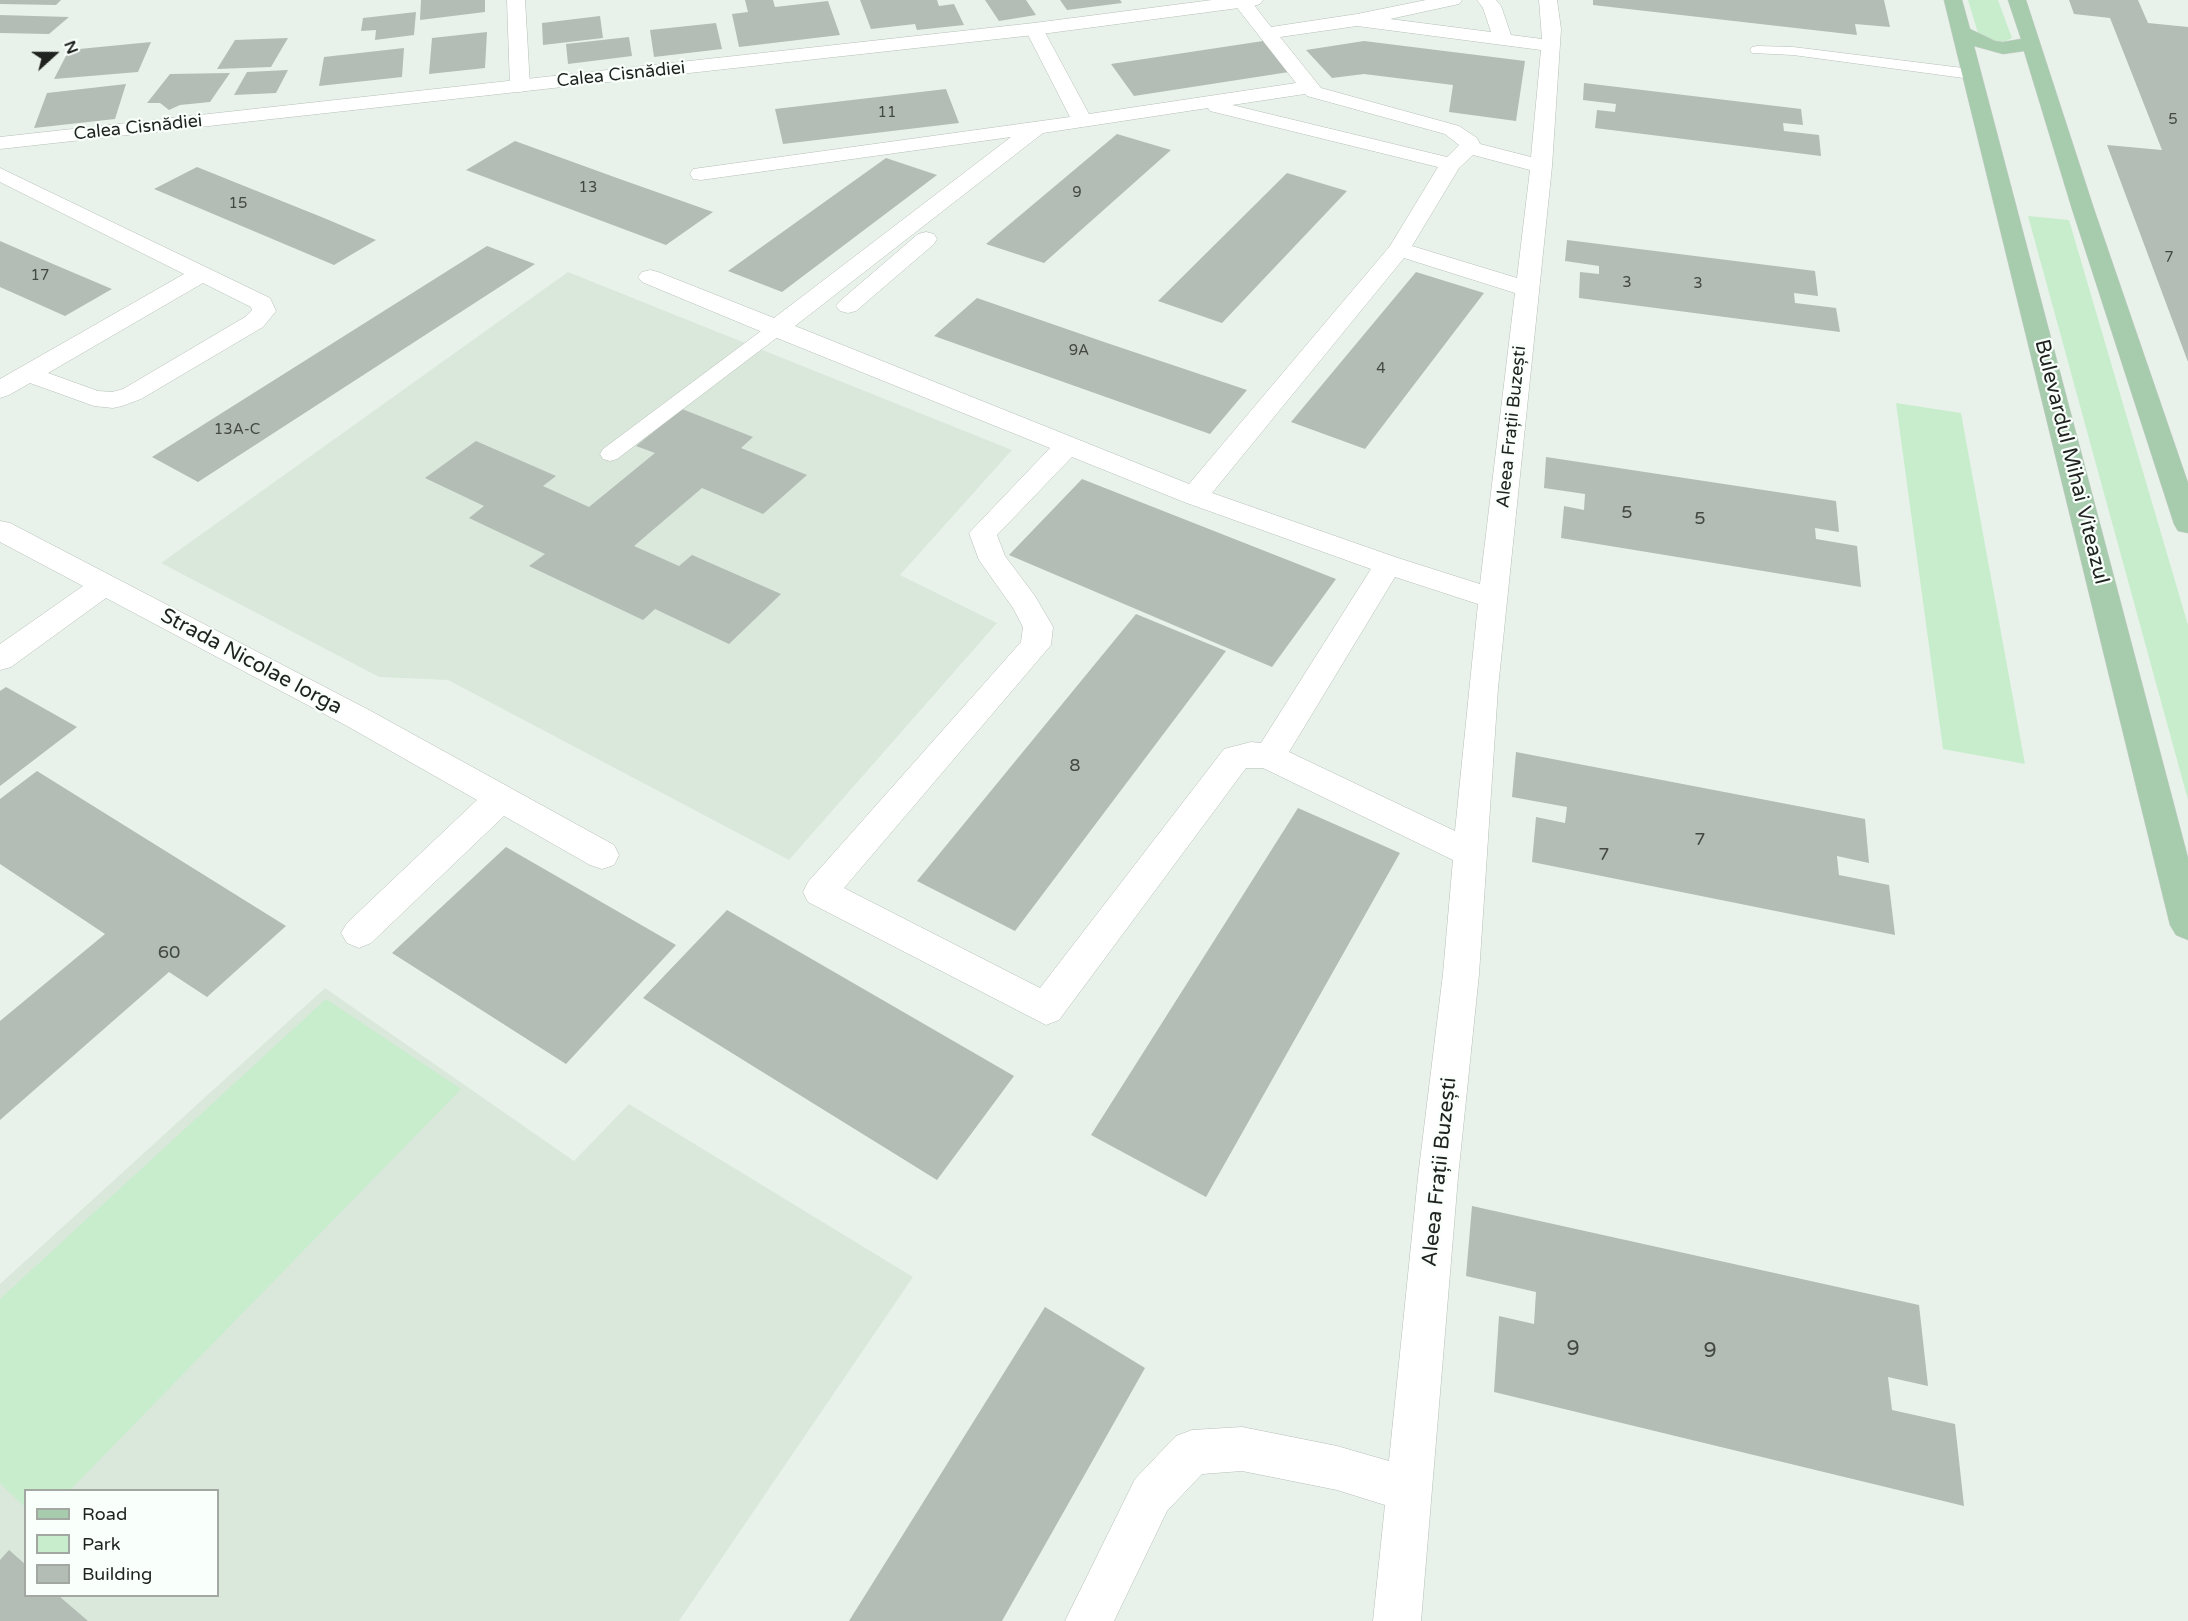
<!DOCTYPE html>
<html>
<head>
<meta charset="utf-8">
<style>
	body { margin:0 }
	#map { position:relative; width:2188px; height:1621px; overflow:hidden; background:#e9f2ea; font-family:"Varela Round",sans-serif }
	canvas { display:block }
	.legend { position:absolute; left:24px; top:1489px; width:195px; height:108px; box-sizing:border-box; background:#f9fffa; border:2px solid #a2a7a2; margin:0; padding:8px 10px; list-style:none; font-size:18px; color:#1f221f }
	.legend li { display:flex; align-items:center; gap:12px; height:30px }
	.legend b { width:30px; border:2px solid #a2a7a2 }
	.north { position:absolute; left:24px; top:24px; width:60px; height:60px; -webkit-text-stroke:4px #f9fffa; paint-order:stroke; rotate:69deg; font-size:16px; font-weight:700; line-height:24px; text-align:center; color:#1f221f }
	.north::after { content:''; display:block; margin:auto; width:21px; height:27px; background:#1f221f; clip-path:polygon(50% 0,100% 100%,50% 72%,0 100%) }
</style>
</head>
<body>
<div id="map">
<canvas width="2188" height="1621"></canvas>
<ul class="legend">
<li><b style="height:8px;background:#a6cbad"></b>Road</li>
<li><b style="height:16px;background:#c8edcd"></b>Park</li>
<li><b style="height:16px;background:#b3bcb5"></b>Building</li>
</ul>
<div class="north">N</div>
</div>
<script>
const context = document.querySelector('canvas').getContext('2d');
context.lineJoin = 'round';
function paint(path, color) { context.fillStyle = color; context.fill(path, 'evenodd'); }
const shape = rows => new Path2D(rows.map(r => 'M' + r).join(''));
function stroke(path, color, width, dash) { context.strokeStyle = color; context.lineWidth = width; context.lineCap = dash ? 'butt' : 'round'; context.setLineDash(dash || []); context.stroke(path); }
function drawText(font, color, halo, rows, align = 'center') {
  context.font = font + ' "Varela Round",sans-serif'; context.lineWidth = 4.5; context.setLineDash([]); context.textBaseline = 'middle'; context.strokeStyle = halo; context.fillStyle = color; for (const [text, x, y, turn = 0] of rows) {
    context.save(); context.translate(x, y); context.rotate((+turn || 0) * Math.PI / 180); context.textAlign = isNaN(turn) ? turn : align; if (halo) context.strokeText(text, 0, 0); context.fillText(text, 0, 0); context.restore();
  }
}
const built = shape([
	[568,272,1012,450,900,575,997,623,789,860,448,680,379,677,161,563],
	[325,988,574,1161,629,1104,913,1277,679,1621,0,1621,0,1284],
	[26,1490,218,1490,218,1596,26,1596]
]);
const green = shape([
	[1968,0,1998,0,2012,38,2006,41,1996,41,1982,36,1978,33],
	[2028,216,2069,220,2188,625,2188,800],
	[1896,403,1961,413,2025,764,1943,749],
	[326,999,461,1089,70,1490,26,1490,25,1507,0,1483,0,1299]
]);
const building = shape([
	[0,0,61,0,56,5,0,4],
	[421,0,485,0,485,12,420,20],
	[745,0,773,0,775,7,828,1,840,35,739,47,732,14,748,12],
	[860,0,937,0,939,6,954,4,964,25,917,30,915,24,871,29],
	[985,0,1026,0,1036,15,999,21],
	[1060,0,1120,0,1122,3,1067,10],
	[1593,0,1884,0,1890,27,1855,24,1857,35,1593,5],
	[2069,0,2138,0,2148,23,2188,27,2188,362,2107,145,2162,150,2110,18,2074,14],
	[416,12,414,35,375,40,376,30,361,31,363,18],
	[0,15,69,17,49,34,0,33],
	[600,16,603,38,543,45,542,23],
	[716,23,722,49,654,57,650,30],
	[487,32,485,68,429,74,432,38],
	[629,37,632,56,568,64,566,44],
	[288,38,271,67,217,69,235,40],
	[1263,41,1289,72,1134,96,1111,64],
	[1364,41,1525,61,1516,121,1449,112,1453,85,1364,74,1332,78,1306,50],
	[151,42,138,72,54,79,69,50],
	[404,48,402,77,319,86,324,57],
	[288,70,276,93,234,95,247,72],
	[230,73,210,102,180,105,169,110,160,103,147,103,170,74],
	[1584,83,1801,109,1803,125,1783,123,1784,131,1819,135,1821,156,1595,128,1597,110,1615,112,1616,104,1583,100],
	[126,84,115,119,34,128,47,93],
	[946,89,959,123,783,144,775,109],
	[1117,134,1171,150,1044,263,986,244],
	[515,141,617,178,713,212,666,245,466,170],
	[886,158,937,175,782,292,728,271],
	[197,167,324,218,376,240,334,265,154,189],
	[1287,173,1347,191,1222,323,1158,301],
	[1567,240,1815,271,1818,296,1794,293,1795,303,1836,308,1840,332,1579,298,1580,272,1599,274,1599,266,1565,261],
	[0,241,53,264,112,289,65,316,0,287],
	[487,246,535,264,198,482,152,457],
	[1416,272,1484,293,1365,449,1291,422],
	[977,298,1107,343,1247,390,1210,434,934,336],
	[682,409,753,437,741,448,807,475,763,514,702,488,634,546,679,566,692,555,781,594,729,644,655,609,643,620,529,566,545,554,469,518,484,506,425,478,476,441,556,476,543,486,589,507,655,453,636,446],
	[1546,457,1836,501,1839,532,1815,528,1816,539,1857,546,1861,587,1561,538,1564,506,1584,510,1585,494,1544,488],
	[1082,479,1336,579,1272,667,1009,555],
	[1136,614,1226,651,1015,931,917,881],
	[6,687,77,727,0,786,0,691],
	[1516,752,1865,819,1869,863,1837,856,1839,875,1889,885,1895,935,1532,862,1536,817,1565,823,1567,807,1512,797],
	[37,771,286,926,207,997,169,972,0,1120,0,1021,105,934,0,864,0,799],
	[1298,808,1400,853,1206,1197,1091,1135],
	[506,847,676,945,566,1064,392,953],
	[727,910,1014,1076,937,1180,643,998],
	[1472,1206,1919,1305,1928,1386,1888,1377,1892,1410,1955,1424,1964,1506,1494,1392,1499,1316,1534,1324,1536,1292,1466,1276],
	[1045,1307,1145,1368,1002,1621,849,1621],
	[9,1550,26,1565,26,1596,59,1596,88,1621,0,1621,0,1560]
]);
const lane = shape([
	[1757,46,1793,47,1971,69,1979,74,1971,79,1793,55,1752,53,1750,50,1752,47,1757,46],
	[776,323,783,325,785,329,783,333,617,459,610,461,603,459,600,454,603,449,769,325,776,323]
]);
const street = shape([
	[507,0,525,0,530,86,527,90,520,92,513,90,510,86,507,0],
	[1231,0,1250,0,1271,27,1357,14,1426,0,1462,0,1459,4,1390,19,1491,32,1483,8,1477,0,1496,0,1501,6,1511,35,1542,39,1539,0,1557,0,1561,29,1552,166,1498,688,1479,974,1458,1177,1421,1621,1373,1621,1385,1505,1337,1490,1242,1471,1202,1474,1167,1511,1114,1621,1065,1621,1135,1479,1176,1436,1192,1430,1242,1427,1337,1446,1389,1461,1418,1177,1443,974,1453,860,1263,768,1246,768,1059,1020,1046,1025,808,902,803,892,808,882,1021,642,1023,627,1013,608,979,560,969,533,1050,448,767,334,642,282,638,277,642,272,650,270,658,272,774,318,1011,137,701,180,693,179,690,174,693,169,1070,117,1025,29,1027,25,1041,25,1089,114,1296,83,1231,0],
	[1357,26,1541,50,1531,157,1480,144,1477,138,1459,126,1321,88,1280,37,1357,26],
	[1305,94,1307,96,1445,134,1459,145,1447,157,1232,105,1305,94],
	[1208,108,1210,111,1438,167,1390,246,1189,484,795,326,1043,133,1208,108],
	[1473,155,1530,170,1517,278,1412,246,1459,168,1473,155],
	[1404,258,1515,293,1480,584,1398,558,1212,493,1404,258],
	[1072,457,1184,502,1371,569,1261,743,1251,742,1224,749,1040,988,844,888,1051,645,1053,627,1035,596,1005,556,997,535,1072,457],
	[1395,577,1478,604,1455,831,1289,752,1395,577],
	[0,168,270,298,276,311,263,327,141,399,122,406,113,408,94,406,30,383,9,395,0,398,0,379,184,274,0,182,0,168],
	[203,283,251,307,252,310,245,317,123,389,112,392,98,391,48,373,203,283],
	[926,232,934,234,937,239,934,244,856,311,848,313,840,311,836,306,840,301,918,234,926,232],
	[0,521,10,523,369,710,614,845,619,855,614,865,602,869,590,865,504,816,371,943,359,948,347,943,341,933,347,923,477,800,347,726,106,598,11,667,0,670,0,644,83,586,0,542,0,521]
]);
const secondary = shape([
	[1212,0,1263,0,1260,4,1254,6,1034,35,0,149,0,137,1034,23,1212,0]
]);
const primary = shape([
	[1944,0,1962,0,1970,29,1995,41,2003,42,2021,39,2008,0,2026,0,2094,209,2188,483,2188,533,2178,531,2174,524,2072,209,2024,51,2003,54,1974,46,2188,858,2188,940,2176,935,2170,925,1944,0]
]);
const farNumbernames = [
	["11",887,113],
	["5",2173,120],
	["13",588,188],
	["9",1077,193],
	["15",238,204],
	["7",2169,258],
	["17",40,276],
	["3",1627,283],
	["3",1698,284],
	["9A",1079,351],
	["4",1381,369],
	["13A-C",237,430]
];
const farStreetnames = [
	["Calea Cisnădiei",621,75,-6],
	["Calea Cisnădiei",138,128,-6],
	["Aleea Frații Buzești",1512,427,-84]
];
const numberNames = [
	["5",1627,513],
	["5",1700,519],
	["8",1075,766],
	["7",1700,840],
	["7",1604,855],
	["60",169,953]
];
const streetNames = [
	["Bulevardul Mihai Viteazul",2071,462,76],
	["Strada Nicolae Iorga",251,662,28],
	["Aleea Frații Buzești",1440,1172,-84]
];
const nearNumbernames = [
	["9",1573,1349],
	["9",1710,1351]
];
paint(built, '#d9e8db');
paint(green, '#c8edcd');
paint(building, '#b3bcb5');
stroke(lane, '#b6bfb7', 1);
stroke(street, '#b6bfb7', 1);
stroke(secondary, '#b6bfb7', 1);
stroke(primary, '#cecece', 1);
paint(lane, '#fff');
paint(street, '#fff');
paint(secondary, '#fff');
paint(primary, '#a6cbad');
drawText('15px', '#444844', null, farNumbernames);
drawText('18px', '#1f221f', '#f9fffa', farStreetnames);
drawText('18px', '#444844', null, numberNames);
drawText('21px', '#1f221f', '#f9fffa', streetNames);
drawText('21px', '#444844', null, nearNumbernames);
</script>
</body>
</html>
